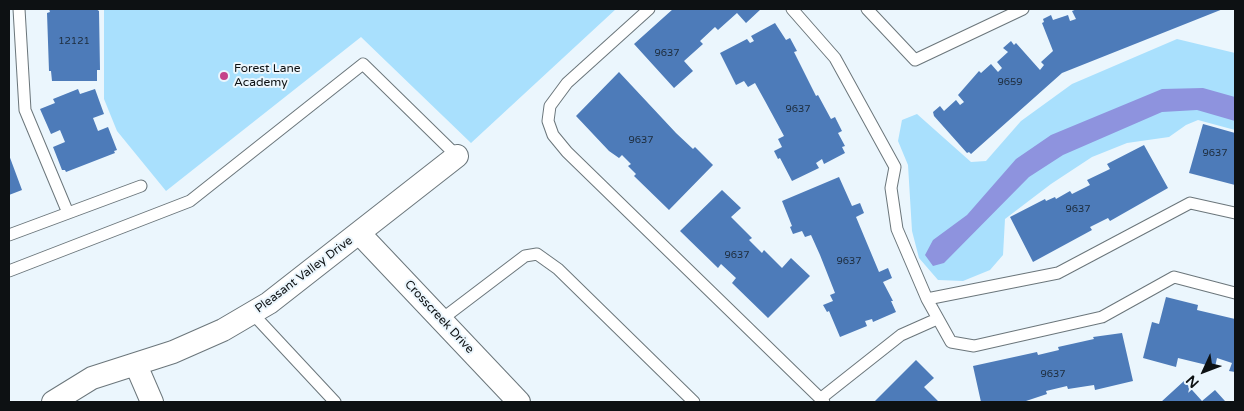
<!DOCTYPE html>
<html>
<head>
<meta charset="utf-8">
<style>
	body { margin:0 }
	#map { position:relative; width:1244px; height:411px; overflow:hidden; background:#ebf6fd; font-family:"Varela Round",sans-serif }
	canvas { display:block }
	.frame { position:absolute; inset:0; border:10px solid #0d1113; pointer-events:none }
	.north { position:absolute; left:1179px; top:346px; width:50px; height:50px; -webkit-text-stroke:4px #ebf6fd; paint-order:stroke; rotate:227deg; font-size:14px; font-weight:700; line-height:20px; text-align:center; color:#0d1113 }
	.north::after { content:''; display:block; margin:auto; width:18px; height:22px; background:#0d1113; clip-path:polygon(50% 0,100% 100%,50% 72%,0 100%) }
</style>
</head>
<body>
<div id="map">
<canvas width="1244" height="411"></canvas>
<div class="frame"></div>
<div class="north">N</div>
</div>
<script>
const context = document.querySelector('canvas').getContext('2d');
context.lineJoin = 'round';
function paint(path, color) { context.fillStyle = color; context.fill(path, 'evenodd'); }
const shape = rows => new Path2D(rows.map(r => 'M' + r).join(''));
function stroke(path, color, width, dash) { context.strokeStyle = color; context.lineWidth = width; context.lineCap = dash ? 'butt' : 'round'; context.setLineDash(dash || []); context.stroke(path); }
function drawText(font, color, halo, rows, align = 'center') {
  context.font = font + ' "Varela Round",sans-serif'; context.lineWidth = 4; context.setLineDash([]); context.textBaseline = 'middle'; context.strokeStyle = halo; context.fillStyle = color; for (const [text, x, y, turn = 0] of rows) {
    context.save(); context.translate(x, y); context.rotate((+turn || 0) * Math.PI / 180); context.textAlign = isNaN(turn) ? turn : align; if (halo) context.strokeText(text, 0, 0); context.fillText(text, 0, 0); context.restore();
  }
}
const green = shape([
	[104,9,616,9,471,143,361,37,166,191,117,131,104,99],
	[1177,39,1235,53,1235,130,1198,120,1186,125,1169,137,1127,143,1092,157,1051,184,1005,219,1003,255,990,270,963,281,938,280,919,258,912,231,908,165,898,141,902,120,917,114,971,162,986,161,1021,121,1072,84]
]);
const water = shape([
	[1203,88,1235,97,1235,121,1197,110,1162,112,1063,155,1029,177,944,263,933,266,925,255,933,240,967,215,1016,159,1051,135,1162,89]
]);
const building = shape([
	[49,9,96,9,99,11,100,70,97,70,97,81,52,81,51,71,49,71,47,13,50,12],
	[673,9,761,9,746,23,737,13,718,30,715,27,700,41,703,44,684,61,693,71,674,88,634,44],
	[1077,9,1223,9,1062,73,971,154,969,152,967,153,934,116,933,112,940,106,944,111,956,100,960,105,964,102,958,95,979,71,981,73,991,64,998,72,1002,68,997,62,1008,52,1003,48,1011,41,1014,45,1016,43,1040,70,1044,65,1041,62,1053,51,1042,23,1044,22,1043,19,1051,15,1053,20,1068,15,1070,21,1076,19,1072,11],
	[775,23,786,40,790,38,797,51,794,52,816,96,818,95,831,119,835,117,842,131,838,133,845,146,842,147,845,153,824,164,822,159,816,163,819,168,792,181,780,158,778,159,774,151,782,147,778,139,784,136,765,101,755,83,748,87,744,81,736,85,720,53,747,39,750,43,754,41,751,36],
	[619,72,676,133,693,149,695,147,713,165,669,210,634,176,636,174,628,166,631,164,622,155,619,158,609,151,576,116],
	[78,89,80,94,95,89,104,114,93,118,98,131,108,127,117,150,114,151,115,153,66,172,65,170,62,170,53,147,65,142,60,130,51,134,40,109,55,103,53,99],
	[1203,124,1235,133,1235,185,1189,173],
	[1144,145,1168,188,1110,221,1108,218,1090,227,1092,230,1033,262,1010,217,1045,199,1046,201,1055,197,1056,199,1070,191,1072,194,1090,185,1087,180,1110,169,1107,164],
	[9,155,22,190,9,195],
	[839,177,852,206,860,203,864,213,856,217,879,272,888,268,892,278,883,282,893,301,891,301,896,312,873,322,872,319,865,321,867,326,840,337,829,311,827,312,823,305,833,301,830,295,835,293,820,255,811,235,805,237,802,231,793,234,790,227,792,226,782,201],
	[722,190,741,208,731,217,752,238,749,240,762,253,764,250,782,268,791,258,810,276,768,318,732,283,736,278,721,264,718,268,680,231],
	[1166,297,1198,305,1197,310,1235,319,1235,372,1229,371,1232,363,1217,358,1215,367,1178,358,1176,367,1143,358,1152,322,1159,324],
	[1122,333,1133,381,1095,390,1094,385,1068,389,1067,386,1046,391,1047,394,1023,402,981,402,973,366,1037,352,1038,355,1059,350,1058,347,1094,339,1093,337],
	[916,360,934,378,924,387,939,402,874,402],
	[1184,381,1202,401,1215,390,1225,401,1161,402]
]);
const lane = shape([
	[19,9,25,110,68,213],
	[649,9,567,83,550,106,548,121,553,135,567,152,824,402],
	[792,9,835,58,895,167,891,188,897,229,927,299,951,342,974,346,1102,317,1174,277,1235,293],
	[867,9,915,60,1023,9],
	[9,235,141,186],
	[9,271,190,201,363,64,457,156],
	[927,299,1058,273,1190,203,1235,213],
	[252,313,335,402],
	[442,319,525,256,537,254,558,269,694,402],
	[820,399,901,335,937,319]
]);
const street = shape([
	[359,233,519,402],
	[136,365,152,402],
	[53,402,92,378,173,352,223,330,269,303,457,156]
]);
const markers = [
	[224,76,5,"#c54288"]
];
const numberNames = [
	["12121",74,41],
	["9637",667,53],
	["9659",1010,82],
	["9637",798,109],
	["9637",641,140],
	["9637",1215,153],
	["9637",1078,209],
	["9637",737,255],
	["9637",849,261],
	["9637",1053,374]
];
const poiNames = [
	["Forest Lane",234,69],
	["Academy",234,83]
];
const streetNames = [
	["Pleasant Valley Drive",304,275,-37],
	["Crosscreek Drive",439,317,47]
];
paint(green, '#a9e0fd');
paint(water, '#8e93de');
paint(building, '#4d7bb9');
stroke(lane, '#6b767b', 13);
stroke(street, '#6b767b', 24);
stroke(lane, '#fff', 11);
stroke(street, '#fff', 22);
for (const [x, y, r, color] of markers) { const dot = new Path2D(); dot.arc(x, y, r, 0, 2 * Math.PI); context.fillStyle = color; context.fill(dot); stroke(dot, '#ebf6fd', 2); }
drawText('10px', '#1d2c3c', null, numberNames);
drawText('12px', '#0d1113', '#ebf6fd', poiNames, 'left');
drawText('12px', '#0d1113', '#ebf6fd', streetNames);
</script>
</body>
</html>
